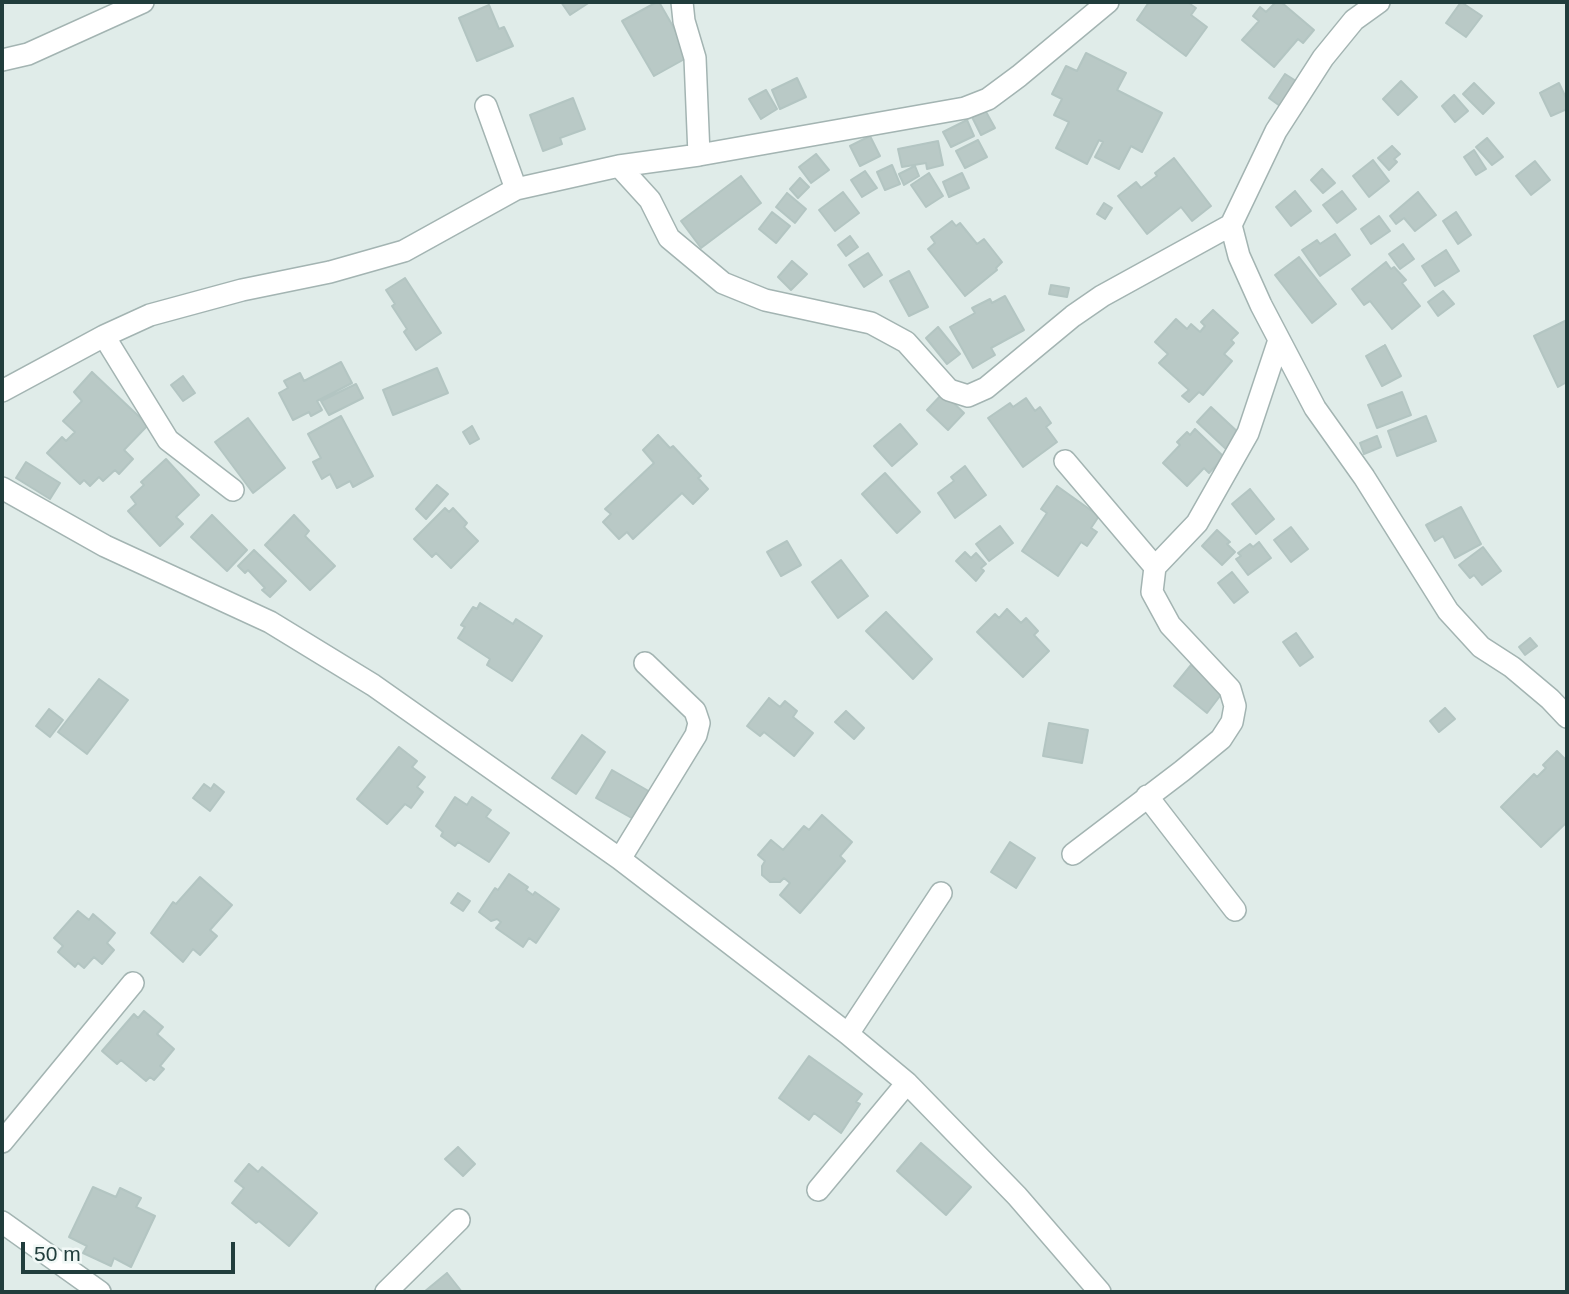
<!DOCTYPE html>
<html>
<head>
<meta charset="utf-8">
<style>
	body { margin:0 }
	#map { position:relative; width:1569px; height:1294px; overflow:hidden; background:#e0ece9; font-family:Arial,sans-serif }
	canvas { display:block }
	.frame { position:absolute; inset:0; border:4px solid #213d3c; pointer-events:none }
	.scale { position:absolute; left:21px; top:1242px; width:214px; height:32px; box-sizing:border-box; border:4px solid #213d3c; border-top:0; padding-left:9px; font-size:21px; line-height:24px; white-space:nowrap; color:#213d3c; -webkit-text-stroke:5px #f1f8f6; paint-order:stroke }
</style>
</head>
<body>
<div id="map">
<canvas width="1569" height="1294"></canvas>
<div class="frame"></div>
<div class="scale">50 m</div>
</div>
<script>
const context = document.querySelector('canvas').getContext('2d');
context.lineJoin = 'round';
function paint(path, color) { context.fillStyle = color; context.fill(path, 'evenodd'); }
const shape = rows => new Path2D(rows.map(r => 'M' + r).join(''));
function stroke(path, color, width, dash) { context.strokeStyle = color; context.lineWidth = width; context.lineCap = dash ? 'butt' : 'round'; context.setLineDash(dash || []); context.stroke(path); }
const building = shape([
	[561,2,590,2,570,15,561,2],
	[657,2,659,2,690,56,654,76,622,21,657,2],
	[1149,2,1187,2,1196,8,1191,15,1207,27,1186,56,1137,20,1149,2],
	[1276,2,1281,2,1314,30,1303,43,1298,39,1274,67,1242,40,1259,21,1253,16,1260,7,1266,12,1276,2],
	[1461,2,1482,16,1466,37,1446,23,1461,2],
	[489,5,499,29,504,27,513,46,477,61,459,18,489,5],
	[1086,53,1126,73,1117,90,1162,113,1142,152,1131,146,1119,169,1095,157,1103,142,1099,140,1087,164,1056,148,1069,122,1054,115,1062,99,1052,94,1066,66,1077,71,1086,53],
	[1285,74,1296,81,1280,106,1269,98,1285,74],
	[797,78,806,97,780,109,772,90,797,78],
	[1401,81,1417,97,1398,115,1383,99,1401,81],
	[1474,83,1494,103,1483,114,1463,94,1474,83],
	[1559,83,1567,100,1567,109,1551,116,1540,93,1559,83],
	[766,90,777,109,761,119,749,99,766,90],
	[1454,95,1468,111,1455,122,1442,106,1454,95],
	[573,98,585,129,560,138,562,144,543,151,530,115,573,98],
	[985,110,995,128,981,135,972,117,985,110],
	[967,120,974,136,951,147,943,132,967,120],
	[870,136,880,156,860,166,850,146,870,136],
	[1487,138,1503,157,1492,165,1476,147,1487,138],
	[978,140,987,157,965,168,956,151,978,140],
	[938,141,943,165,927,169,926,163,902,167,898,149,938,141],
	[1392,146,1400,154,1394,159,1397,162,1389,170,1378,158,1392,146],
	[1474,150,1486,169,1476,175,1464,157,1474,150],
	[816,154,829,170,811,183,799,167,816,154],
	[1174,158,1211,206,1192,221,1181,207,1147,234,1118,196,1136,182,1141,188,1157,176,1155,173,1174,158],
	[1373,160,1389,181,1369,197,1353,176,1373,160],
	[1535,161,1550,180,1531,195,1516,176,1535,161],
	[892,165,900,184,885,190,877,172,892,165],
	[915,166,919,176,904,185,899,174,915,166],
	[1322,169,1335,183,1323,193,1311,180,1322,169],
	[865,171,877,188,862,197,851,180,865,171],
	[929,173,943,196,926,207,911,185,929,173],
	[962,173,969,188,949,197,943,182,962,173],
	[741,176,761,203,701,248,681,221,741,176],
	[800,178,809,187,798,198,790,189,800,178],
	[1295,191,1311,211,1291,226,1276,207,1295,191],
	[1342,191,1356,209,1337,223,1323,205,1342,191],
	[843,192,859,213,835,231,819,210,843,192],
	[1418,192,1436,215,1415,231,1404,218,1396,224,1390,216,1418,192],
	[787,193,806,209,795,223,776,207,787,193],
	[1104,203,1112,208,1105,219,1097,214,1104,203],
	[772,212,790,226,776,243,759,229,772,212],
	[1456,212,1471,235,1458,244,1443,221,1456,212],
	[1379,216,1390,231,1371,244,1361,229,1379,216],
	[952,221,956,226,960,223,977,244,984,239,1002,262,996,268,997,270,965,296,928,249,935,243,931,237,952,221],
	[1335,234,1350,255,1320,276,1302,250,1317,240,1320,244,1335,234],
	[850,236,858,247,846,256,838,245,850,236],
	[1403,244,1414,259,1400,269,1389,254,1403,244],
	[1446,250,1459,271,1435,286,1422,266,1446,250],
	[868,253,882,275,864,287,849,265,868,253],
	[1299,257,1336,304,1312,323,1275,275,1299,257],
	[792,261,807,274,791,290,778,277,792,261],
	[1386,262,1391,269,1394,267,1406,280,1402,283,1420,306,1392,329,1370,301,1364,305,1352,289,1386,262],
	[909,271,928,307,909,316,890,281,909,271],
	[405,278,441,333,416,350,404,332,407,329,392,306,395,304,386,290,405,278],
	[1051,285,1069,288,1067,297,1049,294,1051,285],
	[1443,291,1454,304,1438,316,1428,302,1443,291],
	[1005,296,1024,330,991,348,995,355,973,368,950,327,975,313,972,308,990,299,992,303,1005,296],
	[1213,310,1238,333,1231,340,1234,343,1224,354,1232,361,1203,395,1199,392,1189,402,1182,396,1189,390,1159,363,1168,354,1155,342,1176,319,1187,329,1191,324,1200,332,1205,326,1201,322,1213,310],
	[1567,320,1567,382,1558,387,1534,336,1567,320],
	[938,327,960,354,947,364,926,338,938,327],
	[1385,345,1401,376,1382,386,1366,356,1385,345],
	[341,362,352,383,317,401,322,410,311,416,309,412,293,420,279,393,288,388,284,381,300,373,304,381,341,362],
	[437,368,448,393,393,415,383,390,437,368],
	[92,372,148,425,124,450,133,459,119,474,115,470,103,481,99,477,90,486,84,480,80,484,47,453,62,437,66,441,75,432,63,421,82,401,74,392,92,372],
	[183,376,195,393,183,401,171,385,183,376],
	[356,384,363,398,329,415,321,401,356,384],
	[1402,392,1411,415,1377,428,1368,405,1402,392],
	[943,393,964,413,948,430,927,410,943,393],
	[1026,398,1035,411,1040,407,1051,423,1046,427,1057,442,1023,467,988,418,1010,403,1013,407,1026,398],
	[1211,407,1241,435,1227,450,1197,422,1211,407],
	[341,416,373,476,353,487,350,481,337,488,330,474,322,479,313,462,321,458,308,434,341,416],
	[1426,416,1436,441,1397,456,1388,431,1426,416],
	[248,418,285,468,253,493,215,442,248,418],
	[900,424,917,444,892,466,874,446,900,424],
	[472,426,479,439,470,444,463,432,472,426],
	[1195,429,1224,457,1209,473,1204,468,1187,486,1163,463,1180,445,1177,442,1187,432,1190,435,1195,429],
	[658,435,670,448,673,446,701,476,698,478,708,489,693,504,682,493,633,539,627,532,619,539,603,522,611,514,605,509,654,463,643,450,658,435],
	[1377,436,1381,447,1364,454,1360,443,1377,436],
	[166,459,199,495,176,517,183,524,160,546,128,511,136,504,131,497,144,485,141,482,166,459],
	[26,462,60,483,50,499,16,478,26,462],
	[965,466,986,495,955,518,938,493,954,481,951,477,965,466],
	[885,473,920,512,897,533,862,494,885,473],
	[437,485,448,494,426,519,416,509,437,485],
	[1057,486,1099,516,1091,528,1097,532,1087,546,1081,542,1058,576,1022,551,1047,513,1041,509,1057,486],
	[1250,489,1274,519,1256,534,1232,504,1250,489],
	[1461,507,1481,544,1455,558,1443,536,1435,541,1426,525,1461,507],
	[445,508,449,512,453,508,467,523,464,527,478,541,451,568,436,553,432,557,414,539,445,508],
	[212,515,247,550,227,571,191,537,212,515],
	[294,515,309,531,305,536,335,566,310,590,265,545,294,515],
	[1000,526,1013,543,989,561,976,544,1000,526],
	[1291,527,1308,549,1291,562,1274,540,1291,527],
	[1217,530,1230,542,1227,544,1235,552,1222,565,1202,546,1217,530],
	[787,541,801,565,781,576,767,552,787,541],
	[1259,542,1271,558,1248,575,1236,559,1241,556,1238,553,1250,544,1253,547,1259,542],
	[1483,547,1501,571,1482,585,1474,575,1470,578,1459,565,1483,547],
	[254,550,286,581,270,597,262,590,265,588,248,570,245,573,238,566,254,550],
	[965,552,971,558,976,553,986,564,981,568,984,571,976,581,956,561,965,552],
	[841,560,868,596,838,618,812,582,841,560],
	[1232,572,1248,592,1234,603,1218,583,1232,572],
	[480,603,513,624,516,619,542,636,512,681,487,665,490,659,458,638,465,627,461,625,473,607,477,609,480,603],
	[1007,609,1021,623,1026,618,1038,631,1034,635,1049,651,1023,677,977,632,995,614,999,618,1007,609],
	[886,612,932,659,913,679,866,631,886,612],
	[1296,633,1313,657,1300,666,1283,642,1296,633],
	[1530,638,1537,646,1525,655,1519,647,1530,638],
	[1191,665,1223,692,1207,713,1174,686,1191,665],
	[99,679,128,700,87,754,58,732,99,679],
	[769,698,780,707,785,701,797,711,793,717,813,733,794,756,764,732,760,736,747,726,769,698],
	[1445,708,1455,719,1439,732,1430,721,1445,708],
	[49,709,63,720,50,737,36,726,49,709],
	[846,711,864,728,854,739,835,722,846,711],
	[1049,723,1088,730,1082,763,1043,756,1049,723],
	[582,735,605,752,576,794,552,778,582,735],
	[399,747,417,761,412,767,425,777,417,787,423,792,411,808,405,804,387,824,357,799,399,747],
	[1557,751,1565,759,1567,757,1567,822,1541,847,1501,807,1534,774,1537,777,1546,768,1543,765,1557,751],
	[612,770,652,793,637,821,596,798,612,770],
	[204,784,211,789,214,784,224,792,210,811,193,798,204,784],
	[455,797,467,805,472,797,491,810,486,817,509,833,489,862,458,842,455,846,441,836,443,832,436,826,455,797],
	[822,815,852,842,840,856,845,861,800,913,780,895,790,883,784,878,780,882,770,882,762,875,762,866,765,861,758,855,771,840,783,850,804,826,809,830,822,815],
	[1010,842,1035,858,1016,888,991,872,1010,842],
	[509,874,528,887,526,890,533,895,535,892,559,909,536,943,529,938,523,947,496,928,501,922,497,919,491,921,479,912,495,888,498,890,509,874],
	[200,877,232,905,210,930,217,936,200,955,193,949,183,962,151,933,173,902,176,904,200,877],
	[458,893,470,901,463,911,451,903,458,893],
	[78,911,89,920,93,914,115,933,107,943,114,950,102,964,94,957,84,968,78,963,75,967,58,952,63,946,54,938,78,911],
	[144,1011,163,1027,157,1034,174,1049,160,1066,164,1069,154,1080,150,1077,146,1081,121,1060,117,1064,102,1051,134,1014,138,1018,144,1011],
	[809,1056,862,1094,856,1102,860,1104,841,1133,814,1113,809,1120,779,1098,809,1056],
	[921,1143,971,1187,946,1215,897,1171,921,1143],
	[458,1147,475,1164,463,1176,445,1159,458,1147],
	[249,1164,258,1172,262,1167,317,1213,289,1246,259,1221,256,1223,232,1203,244,1188,235,1181,249,1164],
	[93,1187,116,1197,120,1188,141,1198,136,1207,155,1216,131,1267,114,1258,111,1266,83,1253,87,1246,69,1237,93,1187],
	[447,1273,462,1292,424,1292,447,1273]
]);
const minor = shape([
	[682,2,684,21,695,58,699,155],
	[1379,2,1354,20,1323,58,1276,131,1231,225,1239,256,1261,305,1315,408,1364,477,1448,611,1481,647,1512,667,1550,699,1567,717],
	[2,60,28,54,143,2],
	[486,106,516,189],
	[619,166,650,200,669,238,723,283,765,300,871,323,906,342,949,390,968,396,986,388,1073,316,1102,296,1231,225],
	[104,336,168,440,233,490],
	[2,391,104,336,150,315,242,290,330,272,404,251,516,189,619,166,699,155,965,108,988,99,1019,76,1108,2],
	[1065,461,1155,567],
	[2,488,105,546,270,622,373,685,620,859,848,1034,907,1083,1017,1196,1100,1292],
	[1147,796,1235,910],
	[1073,854,1182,771,1221,739,1232,722,1235,706,1230,689,1170,625,1152,592,1155,567,1197,523,1248,433,1279,340],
	[620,859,696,735,699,723,695,711,645,663],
	[848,1034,941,893],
	[2,1142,133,983],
	[818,1190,907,1083],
	[2,1222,100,1292],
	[386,1292,459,1220]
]);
paint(building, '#b9c9c6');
stroke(building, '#b3c5c2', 2);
stroke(minor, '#a3b4b2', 24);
stroke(minor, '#fff', 21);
</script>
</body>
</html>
